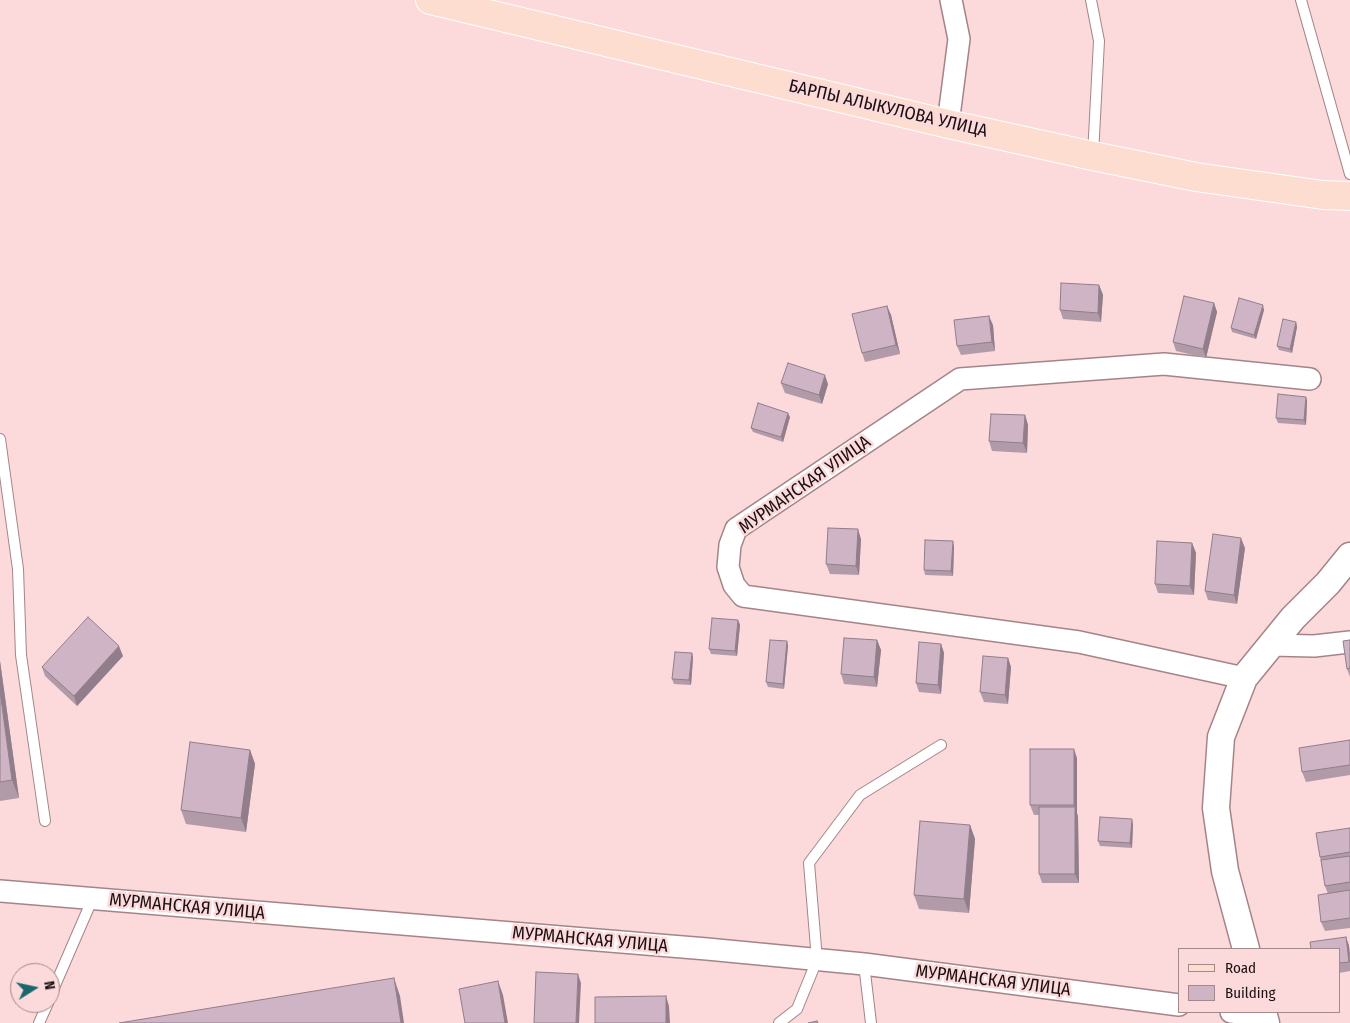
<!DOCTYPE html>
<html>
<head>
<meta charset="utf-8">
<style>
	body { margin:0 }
	#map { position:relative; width:1350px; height:1023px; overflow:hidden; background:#fcd9db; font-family:"Fira Sans Condensed",sans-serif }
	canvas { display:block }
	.legend { position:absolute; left:1178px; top:948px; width:162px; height:65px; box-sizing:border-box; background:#fcd9db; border:1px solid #a2898a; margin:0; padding:6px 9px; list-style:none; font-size:15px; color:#1b1011 }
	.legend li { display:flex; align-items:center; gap:10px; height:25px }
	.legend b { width:25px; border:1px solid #a2898a }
	.north { position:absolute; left:10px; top:963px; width:50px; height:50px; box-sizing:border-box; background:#fcd9db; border:1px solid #a2898a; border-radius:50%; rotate:80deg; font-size:14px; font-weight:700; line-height:20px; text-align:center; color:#1b1011 }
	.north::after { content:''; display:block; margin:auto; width:18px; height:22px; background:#1a676e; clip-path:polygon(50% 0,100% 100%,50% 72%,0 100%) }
</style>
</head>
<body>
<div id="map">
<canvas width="1350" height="1023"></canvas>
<ul class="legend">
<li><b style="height:6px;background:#fcddcf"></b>Road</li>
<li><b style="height:14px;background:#cfb4c5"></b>Building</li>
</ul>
<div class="north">N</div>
</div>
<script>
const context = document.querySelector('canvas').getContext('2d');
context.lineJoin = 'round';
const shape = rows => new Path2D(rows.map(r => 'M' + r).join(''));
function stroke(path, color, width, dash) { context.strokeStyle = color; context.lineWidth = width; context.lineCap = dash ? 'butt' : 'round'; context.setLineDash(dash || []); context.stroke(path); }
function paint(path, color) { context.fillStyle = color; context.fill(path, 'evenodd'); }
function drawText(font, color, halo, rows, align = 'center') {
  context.font = font + ' "Fira Sans Condensed",sans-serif'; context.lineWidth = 5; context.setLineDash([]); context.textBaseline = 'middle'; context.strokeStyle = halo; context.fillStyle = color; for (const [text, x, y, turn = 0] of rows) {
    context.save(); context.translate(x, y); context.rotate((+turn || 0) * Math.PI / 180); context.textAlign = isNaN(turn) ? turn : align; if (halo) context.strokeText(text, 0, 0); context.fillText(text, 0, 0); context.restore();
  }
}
const service = shape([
	[1091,0,1099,41,1093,155],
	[1301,0,1350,174],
	[0,439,18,569,21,655,45,821],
	[864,964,871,1023],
	[50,997,92,900],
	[39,1023,48,1003],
	[779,1023,797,1009,817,960,809,863,860,795,941,745]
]);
const minor = shape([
	[948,124,959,39,951,0],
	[1271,645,1314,646,1350,642],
	[1244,678,1079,642,743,596,734,585,728,567,730,545,736,529,960,379,1164,364,1310,379],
	[0,891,707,949,864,964,1179,1005],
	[1231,1012,1264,1016]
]);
const tertiary = shape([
	[1246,949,1225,871,1216,808,1221,737,1244,678,1293,618,1328,583,1350,556],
	[1263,1012,1266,1023]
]);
const primary = shape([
	[430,0,948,124,1093,156,1196,177,1323,195,1350,196]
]);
const wall = shape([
	[1099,285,1103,295,1101,322,1063,319,1060,310],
	[1214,303,1217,312,1206,358,1176,351,1173,342],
	[887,306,891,315,900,354,865,362,862,353],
	[1264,310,1256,339,1232,332,1231,328],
	[1296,322,1297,327,1292,353,1279,350,1277,346],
	[993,325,995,351,961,355,957,346],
	[781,383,828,384,822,404,785,393],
	[1306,397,1307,401,1306,425,1278,423,1276,418],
	[1025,415,1028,425,1027,453,992,451,989,441],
	[790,417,783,442,753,432,751,428],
	[861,539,859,575,830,574,826,564],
	[1192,543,1196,553,1194,595,1158,593,1155,584],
	[954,546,953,576,925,575,924,570],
	[1245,548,1237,604,1208,600,1205,591],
	[738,620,740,625,737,656,711,654,709,649],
	[877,640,881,650,877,687,844,684,841,674],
	[1350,640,1350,677,1347,669],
	[787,641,788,646,784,689,768,687,766,682],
	[941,644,944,653,941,694,919,692,916,683],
	[692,653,693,658,691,685,674,684,672,679],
	[123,656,77,706,45,676,42,667],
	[1008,658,1011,667,1008,704,984,702,980,692],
	[0,661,19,798,0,801],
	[1350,740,1350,775,1306,782,1302,772],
	[250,750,255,764,246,832,186,824,181,810],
	[1077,758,1077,813,1078,817,1079,883,1042,883,1039,874,1039,815,1034,815,1030,805],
	[1133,824,1132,848,1100,846,1098,841],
	[970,825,975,839,969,913,919,909,914,895],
	[1350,829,1350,928,1325,931,1321,922,1328,894,1325,886,1320,857],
	[1346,937,1349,946,1350,953,1350,971,1339,973,1339,949]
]);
const shadedWall = shape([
	[1099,285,1103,295,1101,322,1098,313],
	[1214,303,1217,312,1206,358,1203,349],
	[1263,305,1264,310,1256,339,1254,335],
	[887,306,891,315,900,354,896,345],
	[989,316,993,325,995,351,992,342],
	[1296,322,1297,327,1292,353,1290,349],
	[825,375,828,384,822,404,819,395],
	[1306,397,1307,401,1306,425,1304,420],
	[788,413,790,417,783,442,781,437],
	[1025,415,1028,425,1027,453,1023,443],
	[858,529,861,539,859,575,856,566],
	[1241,538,1245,548,1237,604,1234,595],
	[953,541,954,546,953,576,951,571],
	[1192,543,1196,553,1194,595,1190,586],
	[738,620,740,625,737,656,735,651],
	[877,640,881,650,877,687,874,677],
	[787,641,788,646,784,689,783,684],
	[941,644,944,653,941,694,938,685],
	[119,646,123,656,77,706,74,696],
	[692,653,693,658,691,685,689,680],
	[1008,658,1011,667,1008,704,1005,695],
	[0,661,19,798,12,780,0,691],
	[1074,749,1077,758,1077,813,1078,817,1079,883,1075,874,1075,809,1074,805],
	[250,750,255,764,246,832,241,818],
	[1132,819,1133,824,1132,848,1130,843],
	[970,825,975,839,969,913,964,899],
	[1346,937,1349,946,1350,963,1349,962],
	[578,974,581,983,579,1023,576,1023],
	[394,978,400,996,404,1023,401,1023],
	[498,981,503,995,508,1023,505,1023],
	[666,996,669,1006,670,1023,666,1023]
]);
const building = shape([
	[1061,283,1099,285,1098,313,1060,310,1061,283],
	[1184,296,1214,303,1203,349,1173,342,1184,296],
	[1239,298,1263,305,1254,335,1231,328,1239,298],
	[887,306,896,345,862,353,852,314,887,306],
	[989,316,992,342,957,346,954,320,989,316],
	[1283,319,1296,322,1290,349,1277,346,1283,319],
	[788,363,825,375,819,395,781,383,788,363],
	[1278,394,1306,397,1304,420,1276,418,1278,394],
	[758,403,788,413,781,437,751,428,758,403],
	[991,414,1025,415,1023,443,989,441,991,414],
	[828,528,858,529,856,566,826,564,828,528],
	[1213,534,1241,538,1234,595,1205,591,1213,534],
	[925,540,953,541,951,571,924,570,925,540],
	[1157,541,1192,543,1190,586,1155,584,1157,541],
	[88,617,119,646,74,696,42,667,88,617],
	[712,618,738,620,735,651,709,649,712,618],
	[844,638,877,640,874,677,841,674,844,638],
	[770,640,787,641,783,684,766,682,770,640],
	[1350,640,1350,668,1347,669,1343,641,1350,640],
	[919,642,941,644,938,685,916,683,919,642],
	[675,652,692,653,689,680,672,679,675,652],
	[983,656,1008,658,1005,695,980,692,983,656],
	[0,691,12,780,0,782,0,691],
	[1350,740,1350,765,1302,772,1299,748,1350,740],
	[190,742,250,750,241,818,181,810,190,742],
	[1030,749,1074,749,1074,805,1030,805,1030,749],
	[1039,807,1075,807,1075,874,1039,874,1039,807],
	[1100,817,1132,819,1130,843,1098,841,1100,817],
	[920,821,970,825,964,899,914,895,920,821],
	[1350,828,1350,852,1320,857,1316,833,1350,828],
	[1350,856,1350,882,1325,886,1321,860,1350,856],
	[1350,890,1350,918,1321,922,1318,895,1350,890],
	[1346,937,1349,962,1339,963,1339,949,1311,949,1310,942,1346,937],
	[536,972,578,974,576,1023,534,1023,536,972],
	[394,978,401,1023,119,1023,394,978],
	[498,981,505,1023,465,1023,459,989,498,981],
	[666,996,666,1023,595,1023,595,997,666,996],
	[817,1021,818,1023,808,1023,817,1021]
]);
const streetNames = [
	["БАРПЫ АЛЫКУЛОВА УЛИЦА",888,109,13],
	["МУРМАНСКАЯ УЛИЦА",805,485,-35],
	["МУРМАНСКАЯ УЛИЦА",187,907,5],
	["МУРМАНСКАЯ УЛИЦА",590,940,5],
	["МУРМАНСКАЯ УЛИЦА",993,981,7]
];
stroke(service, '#a48587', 12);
stroke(minor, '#a48587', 24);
stroke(tertiary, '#a48587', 29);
stroke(primary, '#fff', 30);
stroke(service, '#fff', 10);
stroke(minor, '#fff', 21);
stroke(tertiary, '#fff', 26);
stroke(primary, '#fcddcf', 28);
paint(wall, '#b29ba9');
paint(shadedWall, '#917e8a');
paint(building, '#cfb4c5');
stroke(building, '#917e8a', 1);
drawText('18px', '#1b1011', '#fcd9db', streetNames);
</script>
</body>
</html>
